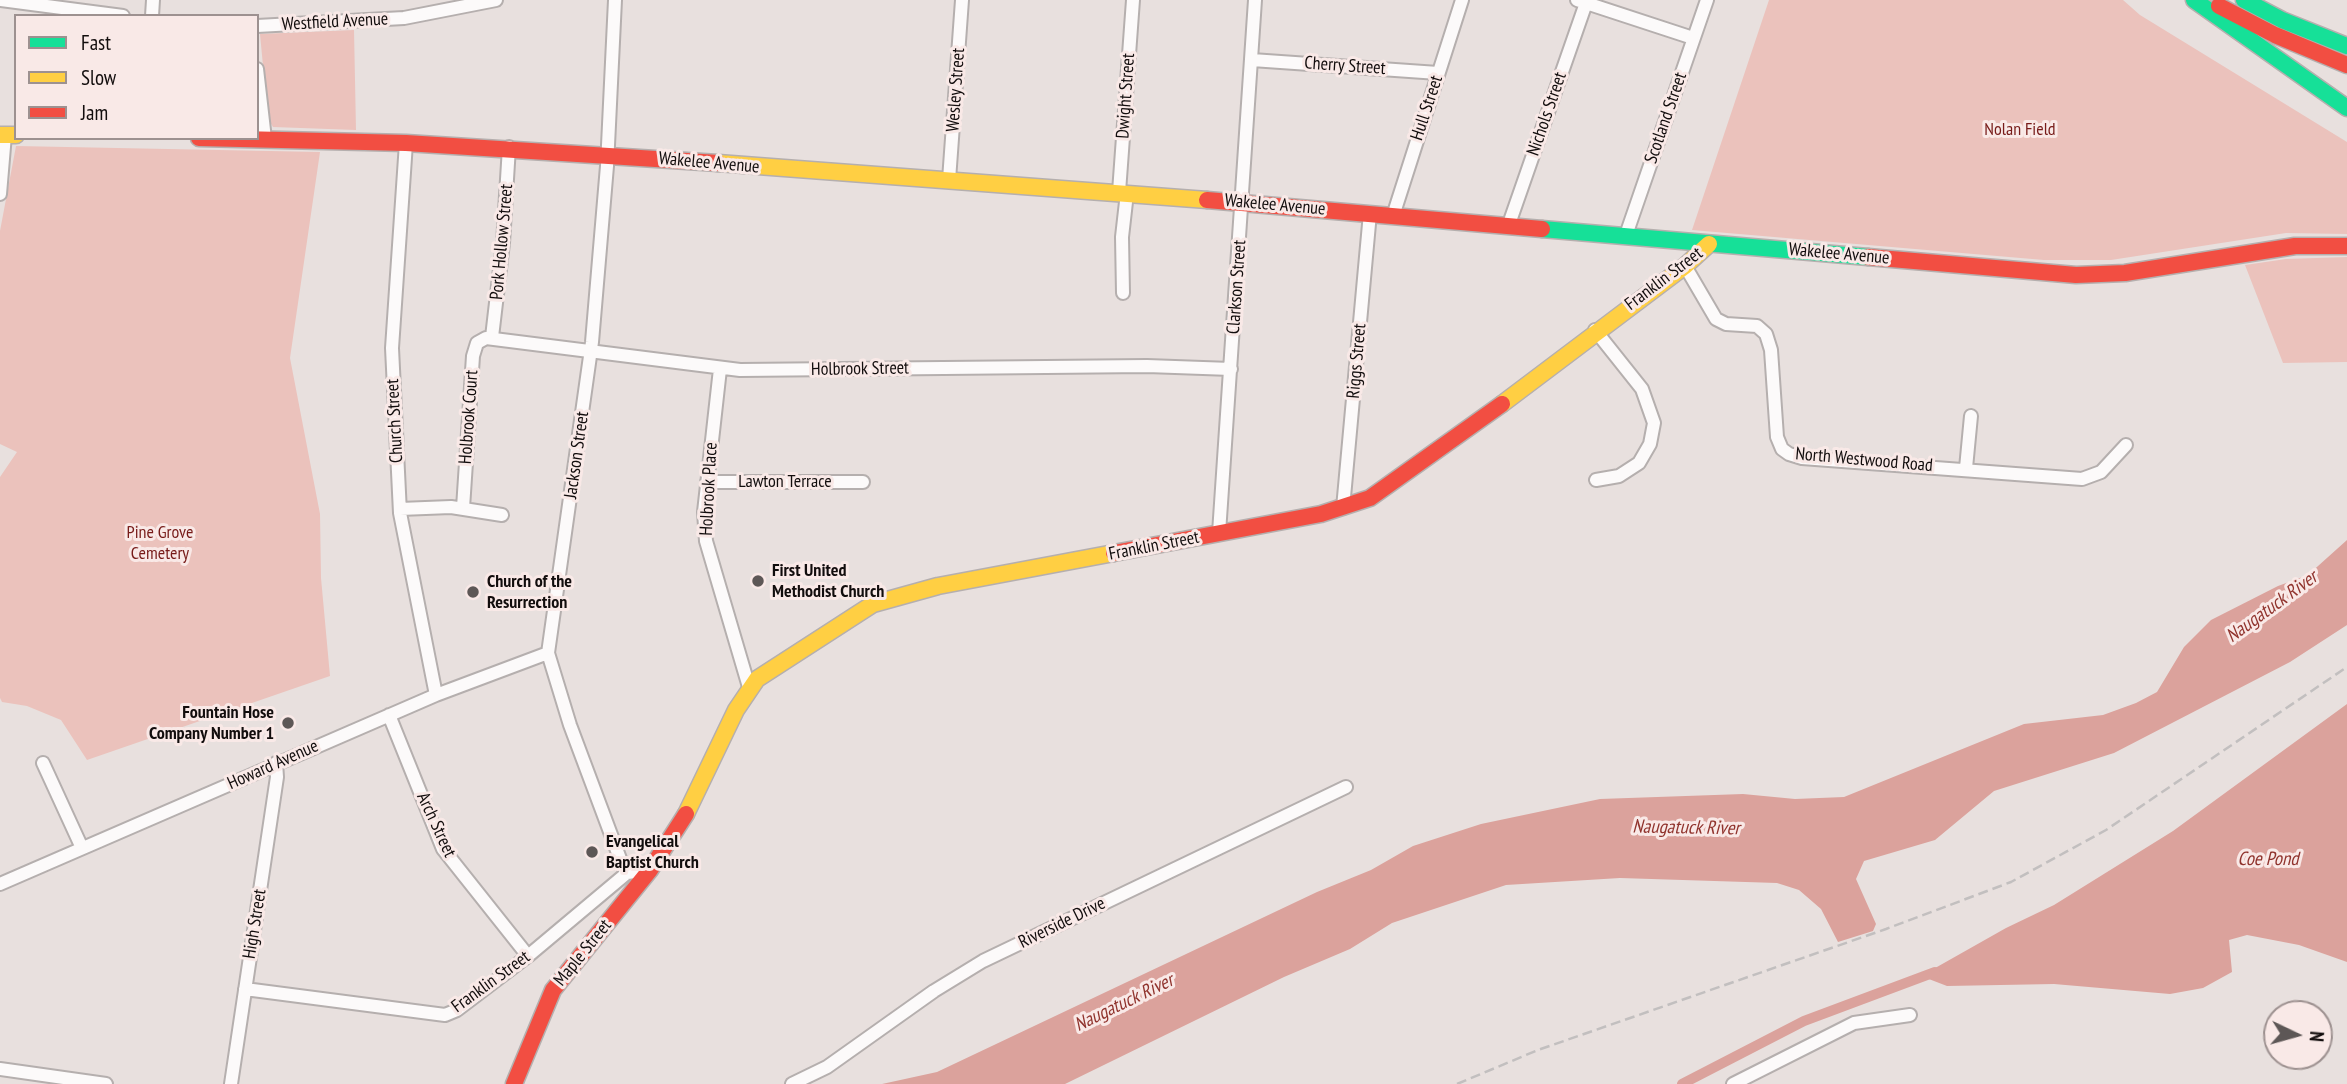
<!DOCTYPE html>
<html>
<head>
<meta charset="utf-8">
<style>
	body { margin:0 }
	#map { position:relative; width:2347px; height:1084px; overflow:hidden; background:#e8e0de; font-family:"PT Sans Narrow",sans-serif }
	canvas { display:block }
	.legend { position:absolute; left:14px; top:14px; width:245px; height:126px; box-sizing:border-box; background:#f9e9e7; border:2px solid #9d9190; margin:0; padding:9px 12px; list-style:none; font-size:21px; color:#120d0d }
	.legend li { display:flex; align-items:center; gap:14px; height:35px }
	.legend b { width:35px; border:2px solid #9d9190 }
	.north { position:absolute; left:2263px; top:1000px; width:70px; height:70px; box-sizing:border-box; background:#f9e9e7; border:2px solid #9d9190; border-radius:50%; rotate:95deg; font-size:19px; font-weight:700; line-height:28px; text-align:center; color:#120d0d }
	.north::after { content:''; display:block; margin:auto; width:24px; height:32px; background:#5d5756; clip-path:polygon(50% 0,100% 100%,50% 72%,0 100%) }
</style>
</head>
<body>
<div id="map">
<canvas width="2347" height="1084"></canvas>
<ul class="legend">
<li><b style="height:9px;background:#16e098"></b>Fast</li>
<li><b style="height:9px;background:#ffcf43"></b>Slow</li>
<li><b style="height:9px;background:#f24e42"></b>Jam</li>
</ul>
<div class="north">N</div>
</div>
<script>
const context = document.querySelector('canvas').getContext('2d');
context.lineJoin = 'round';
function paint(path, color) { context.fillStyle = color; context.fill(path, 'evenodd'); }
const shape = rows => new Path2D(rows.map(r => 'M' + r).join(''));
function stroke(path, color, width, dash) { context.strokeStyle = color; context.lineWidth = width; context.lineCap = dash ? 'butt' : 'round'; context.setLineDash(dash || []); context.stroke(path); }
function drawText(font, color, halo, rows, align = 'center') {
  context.font = font + ' "PT Sans Narrow",sans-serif'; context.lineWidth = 6; context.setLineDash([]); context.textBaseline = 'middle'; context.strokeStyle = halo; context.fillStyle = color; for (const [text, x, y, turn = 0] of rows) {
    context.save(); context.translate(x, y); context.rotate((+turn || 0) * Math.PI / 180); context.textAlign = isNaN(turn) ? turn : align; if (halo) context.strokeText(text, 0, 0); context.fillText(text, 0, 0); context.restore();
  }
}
const green = shape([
	[1769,0,2123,0,2140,15,2347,142,2347,234,2286,233,2111,260,2044,260,1692,230],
	[354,30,356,130,273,127,268,119,260,34],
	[16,146,320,152,290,358,320,514,321,578,330,676,87,760,61,720,27,706,2,702,0,698,0,477,17,452,0,444,0,231],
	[2347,257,2347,362,2283,363,2245,265,2286,259]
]);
const water = shape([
	[2347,540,2347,625,2290,662,2114,753,1994,791,1935,840,1864,861,1856,879,1876,924,1873,931,1838,942,1821,909,1799,890,1777,883,1620,878,1506,885,1392,923,1350,949,1284,977,1065,1084,882,1084,937,1072,1317,892,1371,870,1413,846,1481,824,1600,799,1743,794,1795,799,1844,797,2024,724,2103,715,2136,703,2157,692,2184,647,2211,620,2278,586,2308,575],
	[2347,704,2347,962,2299,945,2247,935,2229,940,2232,972,2203,988,2170,994,2054,984,1947,986,1921,976,2006,928,2054,905,2173,831]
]);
const canal = shape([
	[1682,1084,1804,1021,1935,972]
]);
const street = shape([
	[1,0,123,16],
	[615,0,607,166,592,342,548,653,570,725,622,864,627,873,650,870],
	[1577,0,1693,38],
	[152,16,153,0],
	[257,26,404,18,496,0],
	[1252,60,1438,73],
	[257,69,265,139],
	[406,143,392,348,400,513,436,695],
	[949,180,962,0],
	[1119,192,1133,0],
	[0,194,5,135],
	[1393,216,1462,0],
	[1509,224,1586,3],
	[1626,235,1707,0],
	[1685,266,1716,319,1726,324,1757,326,1766,334,1771,350,1777,437,1782,449,1789,454,1802,458,2082,479,2101,472,2126,445],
	[1123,293,1122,237,1127,193],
	[1595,330,1642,389,1654,423,1650,444,1639,463,1619,476,1596,480],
	[492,337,503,243,509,147],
	[720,369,704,512,706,541,749,687],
	[1966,468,1971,416],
	[707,482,863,482],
	[463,508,473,356,477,343,486,338,740,370,1147,366,1231,369],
	[1343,508,1370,213],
	[400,509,451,507,502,515],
	[1219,533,1255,0],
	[389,715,443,849,528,956],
	[43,763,82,848],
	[0,884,436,695,548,653],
	[245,989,445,1015,457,1010,528,956,627,873],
	[0,1069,106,1084],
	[231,1084,277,777,276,763],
	[792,1084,827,1067,934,991,983,961,1346,787],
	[1733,1084,1854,1023,1910,1015]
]);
const fast = shape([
	[2194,0,2347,108],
	[2244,0,2282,20,2347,46],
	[1542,229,1868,257]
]);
const slow = shape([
	[0,135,16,135],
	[718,163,1207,200],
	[1502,404,1685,266,1709,244],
	[686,814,736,710,757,679,873,604,938,586,1114,553]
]);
const jam = shape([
	[2219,6,2275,35,2347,65],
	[199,138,406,143,718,163],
	[1207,200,1542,229],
	[1868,257,2076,275,2125,273,2295,246,2347,246],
	[1114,553,1321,514,1370,498,1502,404],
	[514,1084,553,990,650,870,686,814]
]);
const rail = shape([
	[1457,1084,1538,1050,1886,929,2011,882,2106,830,2347,667]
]);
const markers = [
	[758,581,7,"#5d5756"],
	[473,592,7,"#5d5756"],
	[288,723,7,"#5d5756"],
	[592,852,7,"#5d5756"]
];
const streetNames = [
	["Westfield Avenue",335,22,-3],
	["Cherry Street",1345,66,4],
	["Wesley Street",956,90,-86],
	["Dwight Street",1126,96,-86],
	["Hull Street",1427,108,-72],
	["Nichols Street",1547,114,-71],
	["Scotland Street",1666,118,-71],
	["Wakelee Avenue",709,163,5],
	["Wakelee Avenue",1275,205,5],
	["Pork Hollow Street",502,242,-85],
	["Wakelee Avenue",1839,254,5],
	["Franklin Street",1664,279,-37],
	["Clarkson Street",1237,287,-86],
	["Riggs Street",1357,361,-85],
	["Holbrook Street",860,369,-1],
	["Holbrook Court",469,417,-86],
	["Church Street",395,421,-93],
	["Jackson Street",577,455,-82],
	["North Westwood Road",1864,460,5],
	["Lawton Terrace",785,482],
	["Holbrook Place",709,489,-87],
	["Franklin Street",1154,546,-11],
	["Howard Avenue",273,765,-24],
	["Arch Street",436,825,65],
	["Riverside Drive",1062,923,-26],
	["High Street",255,924,-81],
	["Maple Street",583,953,-51],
	["Franklin Street",491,982,-36]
];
const parkNames = [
	["Nolan Field",2020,130],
	["Pine Grove",160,533],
	["Cemetery",160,554]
];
const poiNames = [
	["First United",772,571],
	["Methodist Church",772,592],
	["Church of the",487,582],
	["Resurrection",487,603],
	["Fountain Hose",274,713,"right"],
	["Company Number 1",274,734,"right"],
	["Evangelical",606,842],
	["Baptist Church",606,863]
];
const waterNames = [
	["Naugatuck River",2272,607,-36],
	["Naugatuck River",1686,828,1],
	["Coe Pond",2268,860],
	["Naugatuck River",1124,1003,-26]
];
paint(green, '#ebc2bc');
paint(water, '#dba29c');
stroke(canal, '#dba29c', 10);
stroke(street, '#b5afae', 16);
stroke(fast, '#b5afae', 19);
stroke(slow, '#b5afae', 19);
stroke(jam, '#b5afae', 19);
stroke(street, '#fcfafa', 12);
stroke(fast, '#16e098', 16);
stroke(slow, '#ffcf43', 16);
stroke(jam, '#f24e42', 16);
stroke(rail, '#c2bfbf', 2.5, [10, 5]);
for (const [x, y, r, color] of markers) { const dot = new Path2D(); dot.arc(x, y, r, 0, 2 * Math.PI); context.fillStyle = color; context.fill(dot); stroke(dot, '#f9e9e7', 2.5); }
drawText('18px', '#120d0d', '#f9e9e7', streetNames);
drawText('18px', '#771b19', '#f9e9e7', parkNames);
drawText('bold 18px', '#120d0d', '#f9e9e7', poiNames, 'left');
drawText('italic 19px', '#90332d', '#f9e9e7', waterNames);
</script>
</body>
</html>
